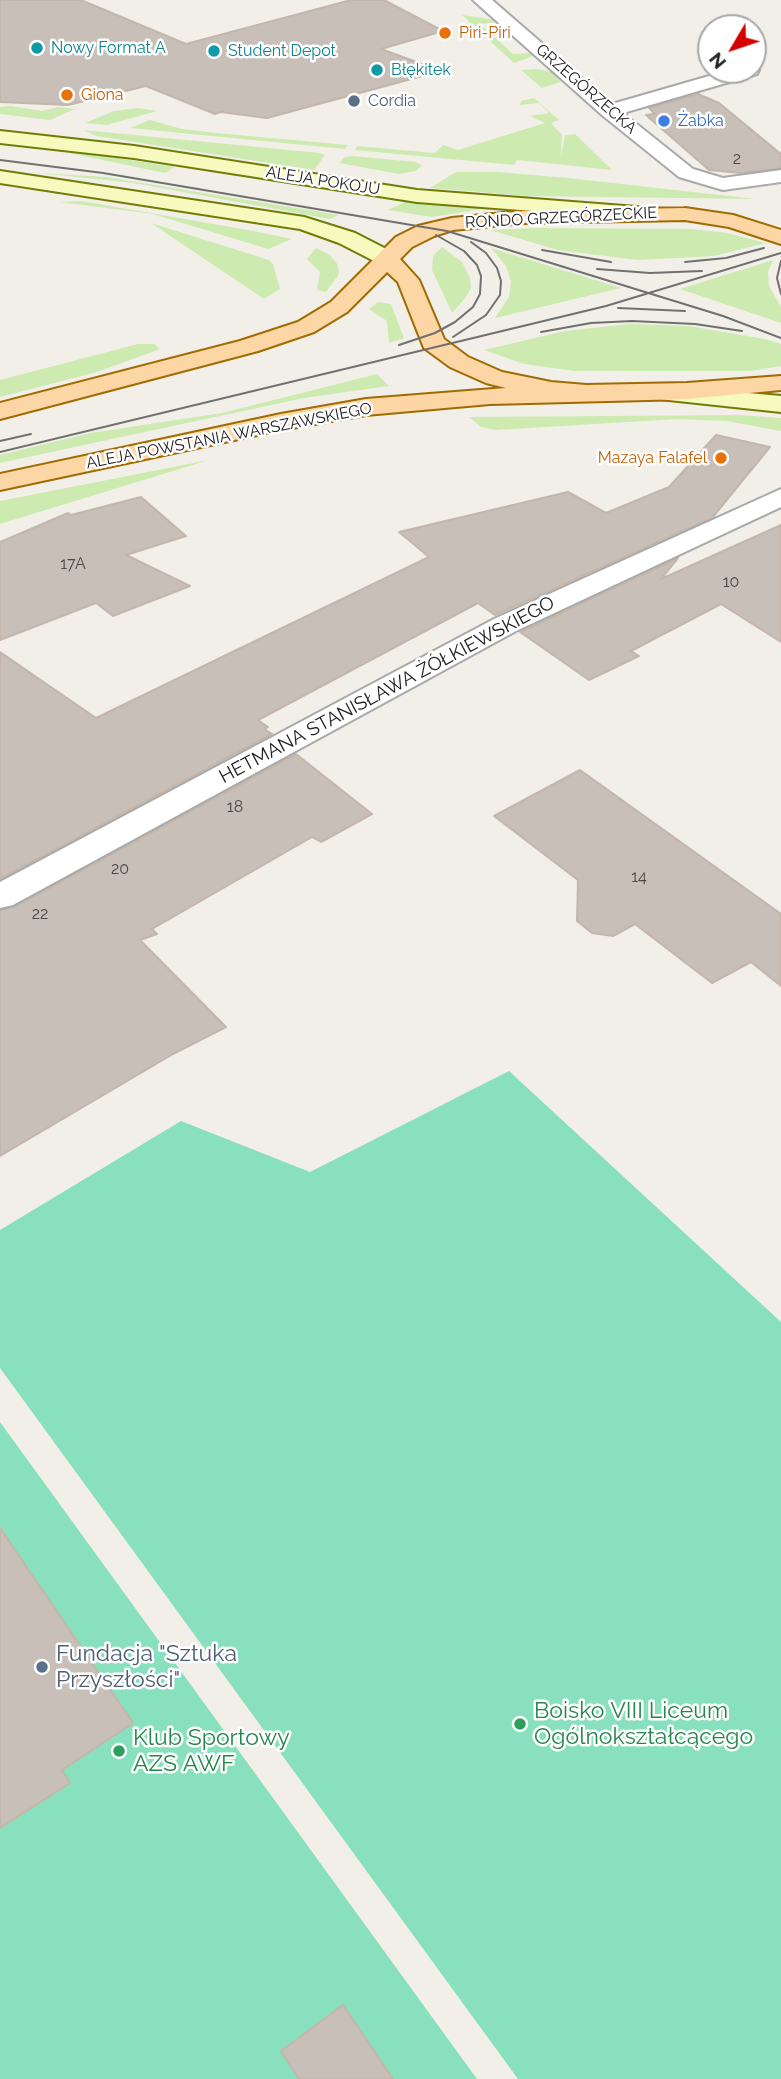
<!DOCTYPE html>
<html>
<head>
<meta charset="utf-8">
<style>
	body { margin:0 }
	#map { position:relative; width:781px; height:2079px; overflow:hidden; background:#f2efe9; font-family:Raleway,sans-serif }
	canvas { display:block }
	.north { position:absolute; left:697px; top:14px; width:70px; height:70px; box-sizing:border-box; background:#fff; border:2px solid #a7a7a7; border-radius:50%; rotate:231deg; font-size:19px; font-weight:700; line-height:28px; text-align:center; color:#222 }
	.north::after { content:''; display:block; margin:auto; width:24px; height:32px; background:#d40000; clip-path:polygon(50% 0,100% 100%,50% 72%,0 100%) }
</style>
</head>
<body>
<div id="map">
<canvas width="781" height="2079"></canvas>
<div class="north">N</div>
</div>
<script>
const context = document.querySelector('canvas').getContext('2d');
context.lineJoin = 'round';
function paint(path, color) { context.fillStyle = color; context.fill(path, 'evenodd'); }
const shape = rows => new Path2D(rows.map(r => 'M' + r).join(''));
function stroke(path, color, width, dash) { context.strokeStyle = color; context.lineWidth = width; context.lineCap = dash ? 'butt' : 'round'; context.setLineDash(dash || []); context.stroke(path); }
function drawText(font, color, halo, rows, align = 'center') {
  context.font = font + ' Raleway,sans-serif'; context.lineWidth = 5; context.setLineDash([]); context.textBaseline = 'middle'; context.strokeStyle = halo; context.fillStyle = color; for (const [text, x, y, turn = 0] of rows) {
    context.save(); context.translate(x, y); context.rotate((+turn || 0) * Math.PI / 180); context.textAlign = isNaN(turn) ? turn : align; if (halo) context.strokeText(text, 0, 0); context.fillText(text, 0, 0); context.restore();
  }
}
const grass = shape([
	[462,15,495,20,498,22,480,24,513,54,531,53,533,56,514,63],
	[537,69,552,72,561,82,542,88,521,70],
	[534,98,559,120,551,123,562,135,561,157,565,135,575,134,612,170,517,160,514,165,355,150,357,146,435,153,443,145,458,150,545,123,530,116,549,113,539,103,520,105,521,101],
	[11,106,42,111,58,107,75,109,50,120,0,114,0,107],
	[138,108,157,111,107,125,85,123,114,111],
	[150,120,182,129,216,133,348,145,345,149,130,128],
	[83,130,320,153,325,155,314,170,97,136],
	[50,149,84,153,175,167,165,173],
	[353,156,415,162,422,165,416,171,399,174,339,163,345,157],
	[456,172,498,172,568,178,755,199,528,196,430,188],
	[38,173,106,177,339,215,330,219,134,183],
	[81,201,254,231,292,239,268,249,153,214,60,202],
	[405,202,477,207,481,209,432,217,388,210],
	[151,223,269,260,273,264,280,289,264,299],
	[535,228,692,229,727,233,766,243,714,256,637,260,558,250,490,230],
	[442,247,462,262,470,278,471,288,466,297,452,313,432,270,433,256],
	[316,248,330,255,338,265,339,274,326,292,317,290,320,272,307,259],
	[491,248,621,288,495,318,509,297,511,282,506,266],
	[773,260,768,272,769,286,781,307,781,323,680,289],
	[378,302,391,304,404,338,389,343,387,321,369,309],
	[629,324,689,326,765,339,781,344,781,366,751,371,574,371,524,364,484,350,565,331],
	[138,344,154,344,160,349,97,372,0,397,0,380],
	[377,374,389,386,304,398,0,463,0,455,57,441,91,433,222,413],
	[740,415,781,418,781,431,726,421,677,419,496,430,481,427,469,417],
	[209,460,0,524,0,501]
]);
const pitch = shape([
	[509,1071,781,1322,781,2079,518,2079,0,1368,0,1230,181,1121,310,1172],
	[0,1422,477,2079,0,2079]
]);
const building = shape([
	[0,0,81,0,186,44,351,0,384,0,443,31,381,49,441,71,267,118,221,112,215,114,146,86,68,105,0,102,0,0],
	[698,94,719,103,781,154,781,168,741,173,709,170,646,115,655,114,649,108,698,94],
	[716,435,770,447,712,518,495,615,478,603,258,720,268,727,264,729,272,734,0,879,0,652,96,718,429,557,399,532,568,492,606,513,669,487,716,435],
	[141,497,186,536,126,555,190,586,113,616,96,603,0,640,0,542,68,513,71,515,141,497],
	[781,525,781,642,721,604,631,651,639,656,589,680,520,632,678,558,661,579,781,525],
	[296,754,372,814,321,842,312,837,152,929,157,934,140,940,226,1027,173,1054,0,1156,0,910,14,907,296,754],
	[580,770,781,914,781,986,751,962,712,983,635,924,613,936,592,933,577,921,578,880,494,816,580,770],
	[0,1528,133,1723,62,1770,70,1783,0,1828,0,1528],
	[343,2005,393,2079,299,2079,281,2051,343,2005]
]);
const street = shape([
	[473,0,492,0,612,104,730,70,753,70,753,65,757,66,759,70,757,74,623,113,693,169,723,178,781,170,781,182,723,190,679,177,602,115,473,0],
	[781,489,781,507,516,631,13,905,0,908,0,882,494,619,781,489]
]);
const secondary = shape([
	[0,131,134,146,417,190,637,207,645,208,648,213,645,218,637,219,417,202,134,158,0,143,0,131],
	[0,171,304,217,355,233,394,253,397,258,394,263,386,265,378,263,339,243,300,229,0,183,0,171],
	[659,385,781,396,781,412,650,398,646,393,650,388,659,385]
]);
const primary = shape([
	[685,208,733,215,781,230,781,244,729,227,685,220,524,223,453,230,434,236,412,247,400,259,419,280,444,339,468,357,502,372,551,382,586,385,687,383,781,376,781,390,687,399,490,404,366,415,281,430,0,490,0,474,281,414,366,399,506,388,486,383,450,367,424,348,398,282,387,272,347,312,314,332,258,351,0,419,0,403,240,341,298,322,331,302,396,237,418,226,452,218,524,211,685,208]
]);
const tram = shape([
	[0,160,103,173,447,231,723,316,781,338],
	[542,250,611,262],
	[781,261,777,278,781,294],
	[685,262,726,258,764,248],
	[597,269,650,273,702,271],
	[618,308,685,311],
	[541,332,591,323,632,321,695,324,742,331],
	[453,337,486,315,500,295,501,281,497,268,486,253,471,242],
	[399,345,435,333,455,322,473,307,480,294,481,276,477,265,464,251,436,235],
	[0,441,31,434],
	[0,452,606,306,781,253]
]);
const markers = [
	[445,33,7,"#e8710a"],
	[37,48,7,"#0f9aa8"],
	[214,51,7,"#0f9aa8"],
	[377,70,7,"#0f9aa8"],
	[67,95,7,"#e8710a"],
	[354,101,7,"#5c6f8a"],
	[664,121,7,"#3f7fe0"],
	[721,458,7,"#e8710a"],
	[42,1667,7,"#5c6f8a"],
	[520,1724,7,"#2e9e5b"],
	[119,1751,7,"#2e9e5b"]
];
const farFoodnames = [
	["Piri-Piri",459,33],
	["Giona",81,95],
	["Mazaya Falafel",707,458,"right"]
];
const farCulturenames = [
	["Nowy Format A",51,48],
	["Student Depot",228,51],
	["Błękitek",391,70]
];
const farStreetnames = [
	["GRZEGÓRZECKA",586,89,41],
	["ALEJA POKOJU",323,181,9],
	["RONDO GRZEGÓRZECKIE",561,218,-3],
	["ALEJA POWSTANIA WARSZAWSKIEGO",229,436,-11]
];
const farServicenames = [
	["Cordia",368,101]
];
const farShopnames = [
	["Żabka",678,121]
];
const numberNames = [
	["2",737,159],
	["17A",73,564],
	["10",731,582],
	["18",235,807],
	["20",120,869],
	["14",639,877],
	["22",40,914]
];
const streetNames = [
	["HETMANA STANISŁAWA ŻÓŁKIEWSKIEGO",387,690,-28]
];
const nearServicenames = [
	["Fundacja \"Sztuka",56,1654],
	["Przyszłości\"",56,1680]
];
const nearLeisurenames = [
	["Boisko VIII Liceum",534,1711],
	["Ogólnokształcącego",534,1737],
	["Klub Sportowy",133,1738],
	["AZS AWF",133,1764]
];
paint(grass, '#cdebb0');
paint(pitch, '#88e0be');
paint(building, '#c7bfb8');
stroke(building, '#c4b6ab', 2);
stroke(street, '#a9a9a9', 4);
stroke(secondary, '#707d05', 4);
stroke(primary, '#a06b00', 4);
paint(street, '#fff');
paint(secondary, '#f7fabf');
paint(primary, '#fcd6a4');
stroke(tram, '#707070', 2);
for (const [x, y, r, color] of markers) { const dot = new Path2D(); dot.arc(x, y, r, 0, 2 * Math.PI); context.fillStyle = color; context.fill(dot); stroke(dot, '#fff', 2.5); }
drawText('16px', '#c56008', '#fff', farFoodnames, 'left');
drawText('16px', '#0d838f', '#fff', farCulturenames, 'left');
drawText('16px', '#222', '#fff', farStreetnames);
drawText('16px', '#4e5e75', '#fff', farServicenames, 'left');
drawText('16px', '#366cbe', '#fff', farShopnames, 'left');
drawText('16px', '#4b4948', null, numberNames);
drawText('19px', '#222', '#fff', streetNames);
drawText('23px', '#4e5e75', '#fff', nearServicenames, 'left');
drawText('23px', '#27864d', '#fff', nearLeisurenames, 'left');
</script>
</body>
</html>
